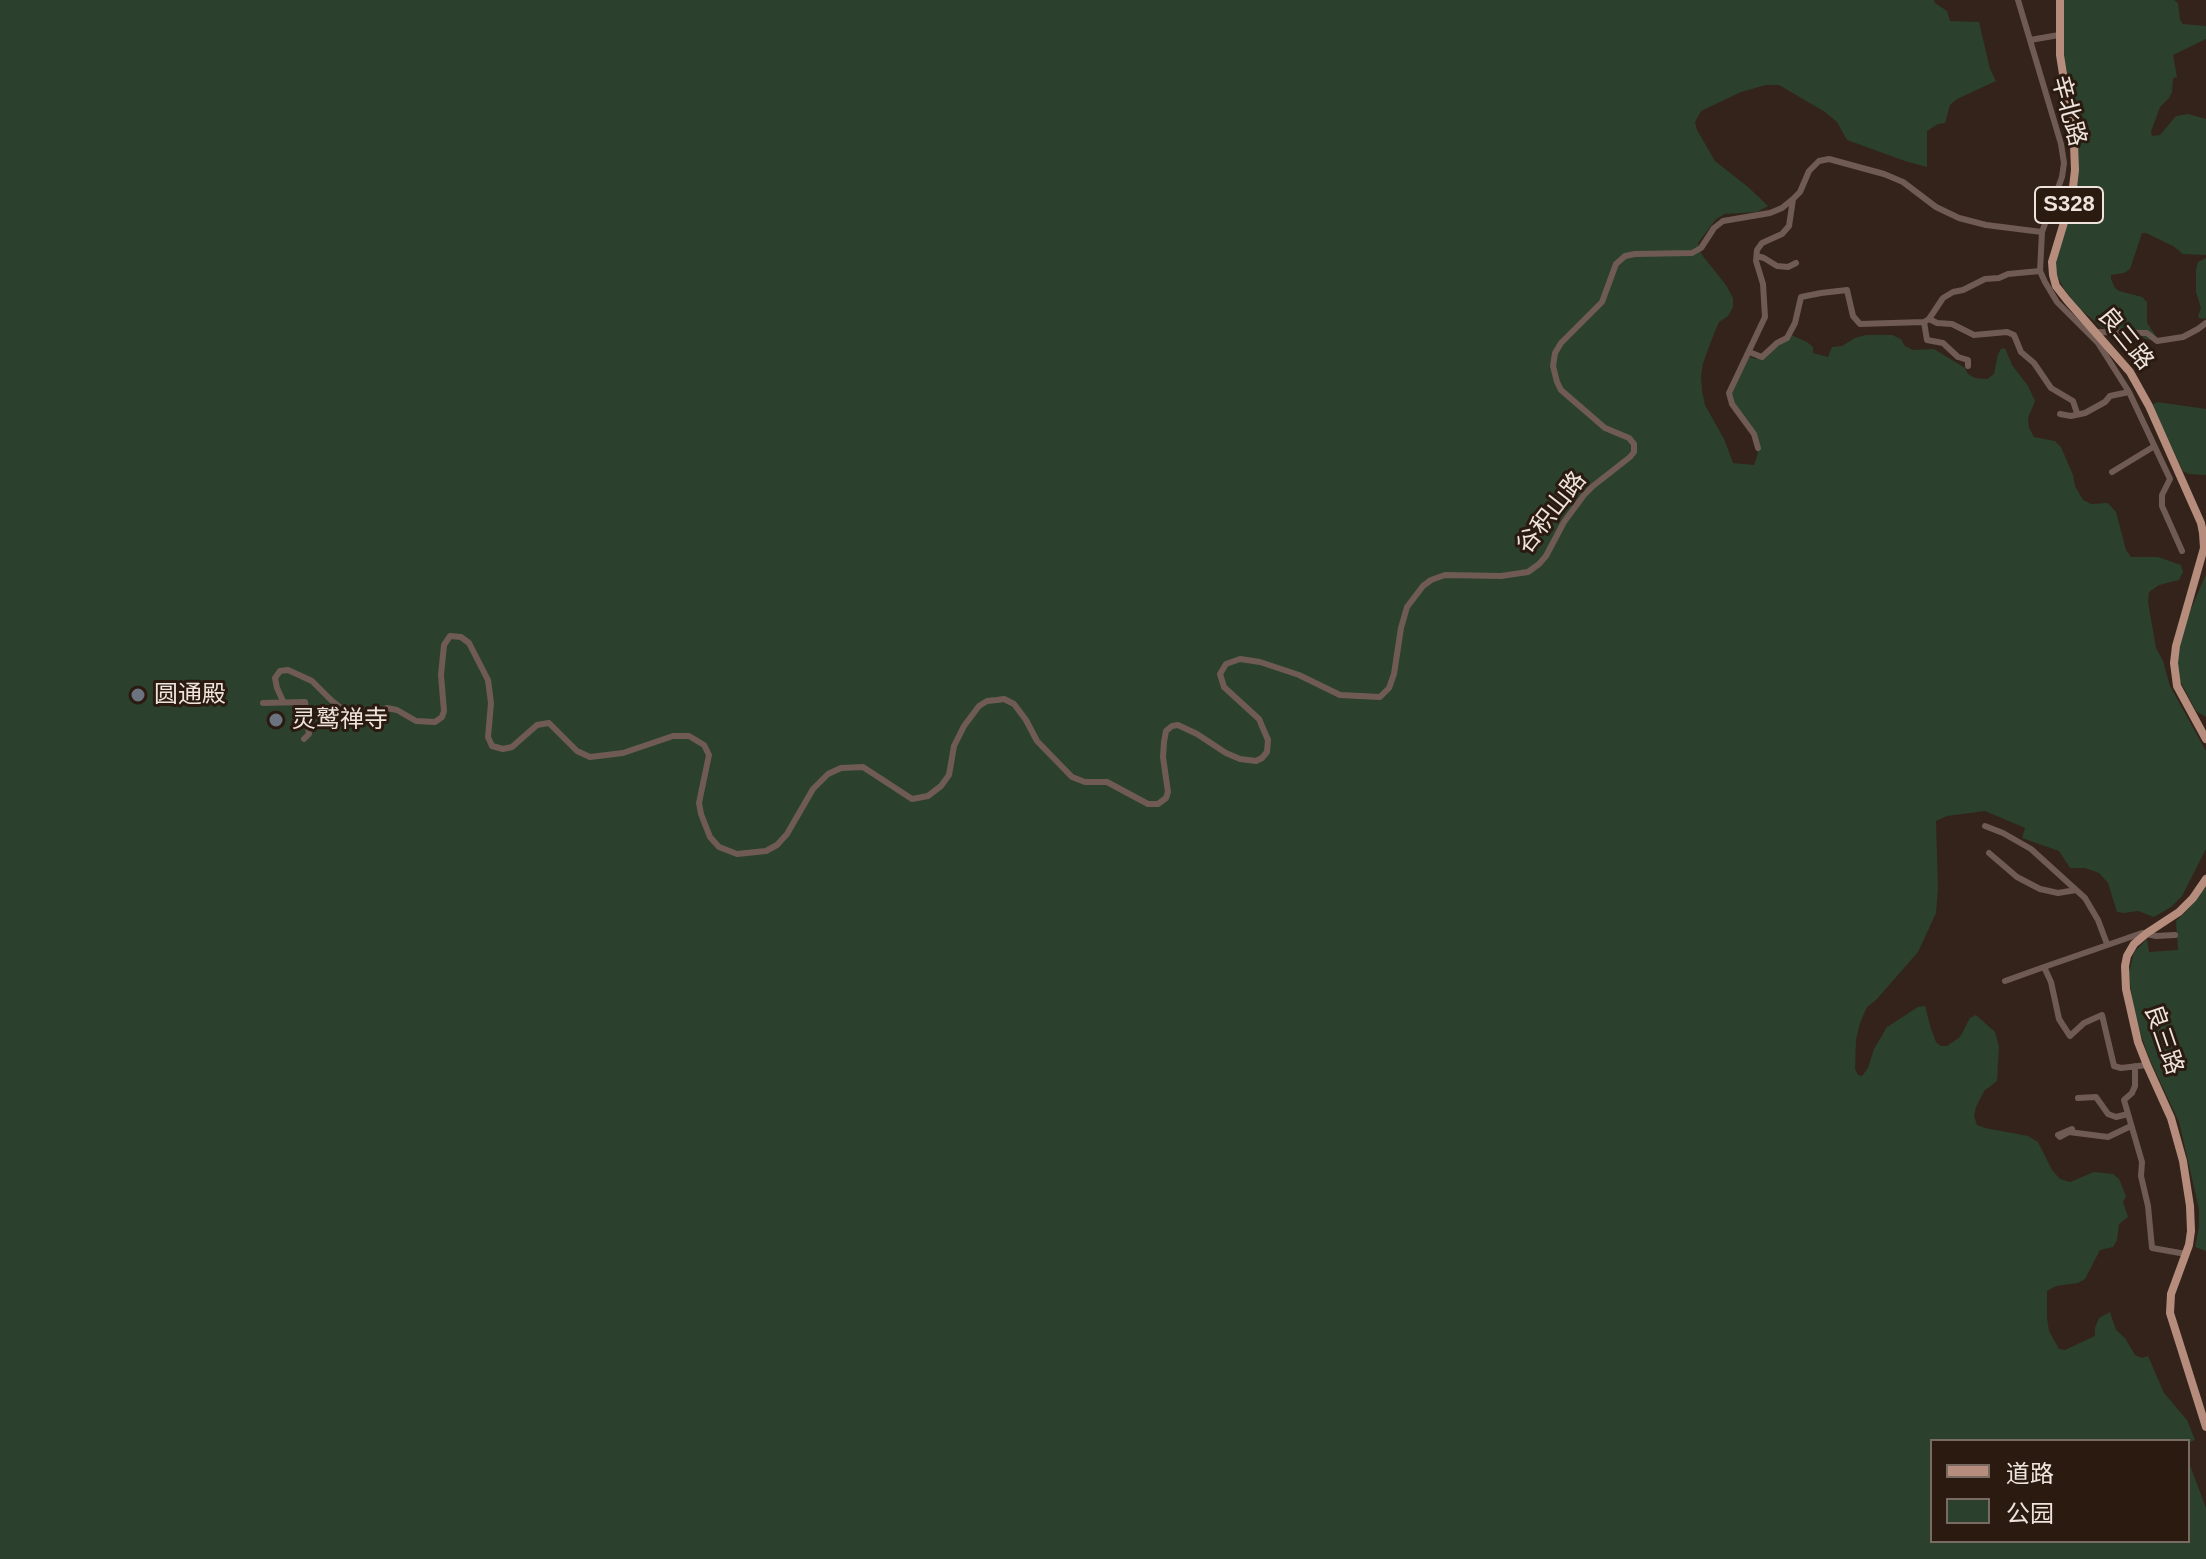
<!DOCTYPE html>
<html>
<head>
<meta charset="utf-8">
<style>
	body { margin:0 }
	#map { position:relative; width:2206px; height:1559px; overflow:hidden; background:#34231a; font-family:Arial,"Noto Sans SC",sans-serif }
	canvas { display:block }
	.legend { position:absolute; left:1930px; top:1439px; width:260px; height:104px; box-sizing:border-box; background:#2a1a10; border:2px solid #796b62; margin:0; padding:10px 14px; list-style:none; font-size:24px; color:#efe4dd }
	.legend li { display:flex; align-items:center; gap:16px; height:40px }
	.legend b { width:40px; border:2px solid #796b62 }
</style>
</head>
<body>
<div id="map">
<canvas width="2206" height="1559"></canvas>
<ul class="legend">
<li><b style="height:10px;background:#b68d7c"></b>道路</li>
<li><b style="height:22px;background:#2b412d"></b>公园</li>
</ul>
</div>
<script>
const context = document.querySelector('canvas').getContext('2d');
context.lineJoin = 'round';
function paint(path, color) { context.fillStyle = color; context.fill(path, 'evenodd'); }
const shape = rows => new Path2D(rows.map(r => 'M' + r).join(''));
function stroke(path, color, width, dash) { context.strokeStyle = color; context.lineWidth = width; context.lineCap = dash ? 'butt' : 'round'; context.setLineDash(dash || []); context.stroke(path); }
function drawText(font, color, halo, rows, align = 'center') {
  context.font = font + ' Arial,"Noto Sans SC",sans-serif'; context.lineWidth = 6; context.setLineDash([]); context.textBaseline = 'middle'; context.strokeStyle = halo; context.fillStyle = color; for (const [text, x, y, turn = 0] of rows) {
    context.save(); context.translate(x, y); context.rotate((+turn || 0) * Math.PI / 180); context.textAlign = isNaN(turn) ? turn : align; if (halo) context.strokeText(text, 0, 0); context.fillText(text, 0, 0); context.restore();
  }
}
const green = shape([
	[0,0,1934,0,1935,3,1947,11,1950,21,1979,22,1990,69,1996,81,1957,99,1950,105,1945,123,1938,124,1927,131,1927,167,1905,161,1847,140,1837,122,1825,112,1779,85,1766,85,1741,92,1701,111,1695,122,1697,130,1715,161,1748,187,1768,206,1757,212,1725,214,1716,219,1698,243,1702,255,1726,285,1733,298,1733,307,1728,316,1719,322,1715,331,1703,363,1701,376,1702,391,1705,405,1724,439,1733,463,1754,465,1758,453,1755,442,1731,396,1747,356,1756,359,1784,342,1789,334,1807,342,1813,347,1813,353,1828,357,1832,347,1842,346,1855,338,1866,335,1892,335,1901,339,1905,346,1913,350,1934,349,1965,368,1968,374,1975,378,1987,379,1994,374,1998,354,2001,349,2005,348,2012,365,2028,386,2035,401,2028,418,2029,428,2034,437,2055,441,2061,447,2073,475,2075,486,2083,500,2091,504,2108,503,2116,512,2126,550,2131,557,2158,557,2181,565,2183,572,2179,580,2159,585,2149,592,2148,602,2156,648,2163,661,2170,686,2206,751,2206,849,2182,896,2171,907,2154,917,2138,911,2124,913,2117,912,2108,883,2099,873,2085,868,2070,868,2059,851,2022,838,2025,828,1985,811,1947,816,1936,821,1938,889,1936,913,1918,952,1876,1000,1867,1007,1860,1023,1856,1040,1855,1069,1858,1075,1862,1076,1868,1068,1874,1049,1887,1027,1918,1007,1925,1006,1931,1029,1936,1042,1941,1046,1947,1046,1960,1037,1970,1018,1976,1015,1995,1032,1999,1047,1997,1081,1984,1091,1976,1107,1974,1116,1977,1125,1985,1128,2028,1136,2038,1142,2052,1170,2060,1179,2070,1182,2094,1172,2113,1174,2119,1179,2126,1196,2123,1202,2128,1217,2119,1224,2117,1240,2113,1247,2100,1250,2085,1279,2078,1283,2056,1286,2047,1291,2047,1317,2049,1331,2059,1349,2065,1350,2095,1336,2095,1328,2099,1318,2110,1312,2116,1330,2125,1338,2135,1355,2142,1358,2148,1356,2164,1393,2187,1420,2195,1440,2188,1443,2188,1441,1932,1441,1932,1541,2188,1541,2188,1460,2206,1508,2206,1559,0,1559],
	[2063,0,2174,0,2178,3,2180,20,2183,24,2206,26,2206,39,2173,55,2177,77,2173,78,2172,92,2169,98,2160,107,2151,132,2152,136,2160,135,2176,116,2188,114,2206,119,2206,255,2183,254,2173,246,2146,233,2142,233,2130,269,2124,273,2111,275,2111,279,2115,288,2119,291,2142,297,2147,302,2147,323,2156,336,2151,340,2145,339,2142,336,2122,339,2100,326,2080,309,2064,289,2057,275,2055,267,2058,252,2077,177,2062,52],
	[2206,258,2206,318,2204,319,2199,318,2198,316,2201,308,2196,292,2196,270,2198,262],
	[2157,402,2206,409,2206,475,2189,474,2183,471,2152,405],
	[2206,574,2206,717,2196,711,2179,679,2176,662,2182,630],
	[2206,882,2206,1251,2195,1247,2199,1227,2199,1209,2179,1122,2149,1058,2138,1026,2133,1009,2129,973,2134,952,2147,939,2149,952,2178,950,2176,921,2189,908]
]);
const minor = shape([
	[2018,0,2061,144,2064,163,2062,177,2042,232,2040,271,2045,282,2057,302,2098,343,2129,392,2170,479,2162,495,2162,506,2182,551],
	[2030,40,2059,35],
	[1757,256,1764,258,1777,266,1788,267,1796,263],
	[1929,319,1937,323,1952,324,1974,335,2007,332,2014,335,2021,352,2034,363,2051,388,2073,401,2077,413],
	[2096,332,2147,333,2157,341,2183,337,2198,329,2206,323],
	[1749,352,1762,357,1777,343,1787,338,1795,323,1801,297,1821,293,1847,290,1853,316,1860,324,1924,322],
	[1968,366,1968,360,1958,357,1943,343,1927,340,1924,322,1929,319,1943,298,1953,292,1963,290,1985,279,1999,278,2008,274,2040,271],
	[2060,414,2071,416,2085,413,2105,402,2110,396,2129,392],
	[1758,448,1754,434,1732,404,1729,393,1765,317,1763,284,1756,261,1757,250,1762,243,1782,234,1789,226,1793,199,1800,192,1809,171,1819,161,1829,159,1884,174,1903,182,1936,207,1959,218,1986,225,2042,232],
	[2112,472,2153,447],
	[283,701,277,688,275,678,280,671,288,670,312,681,331,700,347,713,355,716,367,716,387,708,397,710,416,721,435,722,442,717,444,711,441,675,444,645,450,636,461,637,469,643,488,680,491,703,488,737,492,746,503,749,512,747,537,725,549,723,577,751,590,757,623,753,673,736,689,736,704,745,709,755,699,803,701,814,710,837,719,847,737,854,766,851,777,845,787,834,813,789,828,774,841,768,863,767,912,799,928,796,941,786,949,775,954,746,964,726,979,706,987,701,997,700,1004,699,1014,704,1026,720,1037,741,1072,777,1085,782,1107,782,1148,804,1158,804,1166,798,1168,792,1163,757,1164,742,1166,731,1172,726,1178,725,1197,734,1226,753,1240,759,1256,761,1262,758,1267,752,1268,740,1259,719,1224,687,1220,674,1226,664,1240,659,1260,662,1299,675,1340,695,1380,697,1389,688,1394,674,1401,628,1407,607,1423,586,1431,580,1445,575,1501,576,1528,572,1539,564,1546,556,1564,522,1584,495,1593,486,1630,457,1634,452,1634,444,1629,438,1605,428,1561,390,1557,382,1553,366,1555,353,1561,343,1602,302,1616,264,1625,256,1635,254,1692,253,1701,248,1714,228,1723,221,1770,213,1782,208,1793,199],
	[263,703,305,702,309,734,304,739],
	[1985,826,2003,833,2031,849,2085,898,2098,920,2107,944],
	[1989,853,2017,877,2040,889,2058,893,2076,890],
	[2005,981,2044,967],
	[2147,1065,2121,1068,2114,1066,2102,1015,2084,1023,2070,1036,2059,1019,2051,982,2044,967,2142,933,2156,936,2175,935],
	[2135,1066,2135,1086,2132,1093,2124,1100,2142,1162,2141,1176,2148,1206,2152,1248,2186,1254],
	[2078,1098,2096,1097,2108,1114,2116,1117,2128,1114],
	[2072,1129,2058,1135,2060,1137,2069,1132,2108,1137,2131,1126]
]);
const major = shape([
	[2060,0,2060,55,2074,144,2075,170,2072,196,2052,262,2053,275,2056,286,2067,300,2130,372,2149,406,2201,523,2203,533,2204,548,2176,646,2174,663,2177,686,2206,739],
	[2206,879,2193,898,2179,912,2147,933,2134,944,2127,956,2125,966,2126,989,2138,1042,2147,1065,2171,1118,2183,1161,2190,1206,2191,1231,2189,1245,2171,1294,2170,1313,2206,1427]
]);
const markers = [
	[138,695,8,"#6b7280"],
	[276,720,8,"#6b7280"]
];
const shields = [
	[2069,205,68]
];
const shieldNames = [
	["S328",2069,205]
];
const streetNames = [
	["辛北路",2068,111,75],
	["良三路",2125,339,51],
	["谷积山路",1552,513,-52],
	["良三路",2163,1040,71]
];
const poiNames = [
	["圆通殿",154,695],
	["灵鹫禅寺",292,720]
];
paint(green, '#2b412d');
stroke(minor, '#6f5b53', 6);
stroke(major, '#b68d7c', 8);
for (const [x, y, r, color] of markers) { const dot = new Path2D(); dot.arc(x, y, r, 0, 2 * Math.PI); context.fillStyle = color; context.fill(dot); stroke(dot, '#2a1a10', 3); }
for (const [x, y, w] of shields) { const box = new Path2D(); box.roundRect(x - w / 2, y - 18, w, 36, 6); context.fillStyle = '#2a1a10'; context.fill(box); stroke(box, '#efe4dd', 2); }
drawText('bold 22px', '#efe4dd', null, shieldNames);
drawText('24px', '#efe4dd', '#2a1a10', streetNames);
drawText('24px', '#efe4dd', '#2a1a10', poiNames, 'left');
</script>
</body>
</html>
